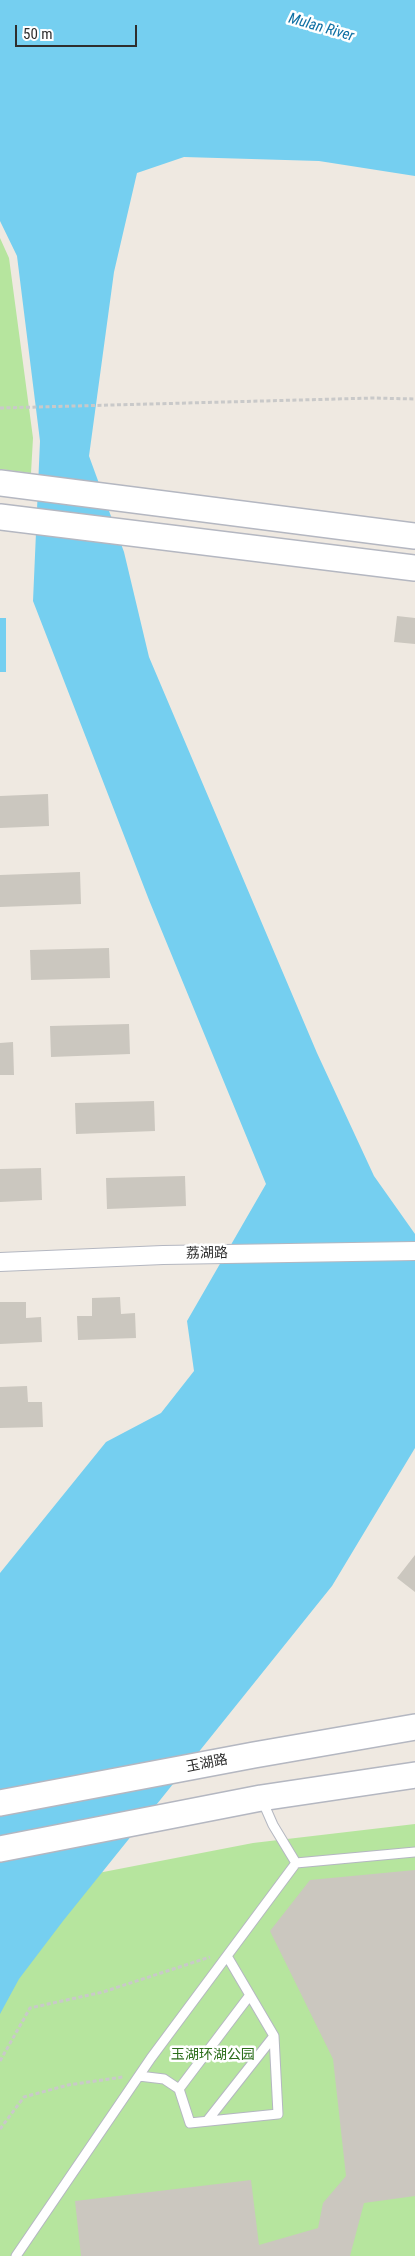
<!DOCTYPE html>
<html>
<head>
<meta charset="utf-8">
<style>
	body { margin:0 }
	#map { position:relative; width:415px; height:2256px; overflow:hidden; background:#efe9e1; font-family:"Roboto Condensed",sans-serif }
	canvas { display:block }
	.scale { position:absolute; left:15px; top:25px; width:122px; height:22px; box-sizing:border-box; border:2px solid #2e2e2e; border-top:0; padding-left:6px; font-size:15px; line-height:18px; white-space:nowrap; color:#2e2e2e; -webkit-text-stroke:4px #fff; paint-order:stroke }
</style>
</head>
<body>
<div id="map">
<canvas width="415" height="2256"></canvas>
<div class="scale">50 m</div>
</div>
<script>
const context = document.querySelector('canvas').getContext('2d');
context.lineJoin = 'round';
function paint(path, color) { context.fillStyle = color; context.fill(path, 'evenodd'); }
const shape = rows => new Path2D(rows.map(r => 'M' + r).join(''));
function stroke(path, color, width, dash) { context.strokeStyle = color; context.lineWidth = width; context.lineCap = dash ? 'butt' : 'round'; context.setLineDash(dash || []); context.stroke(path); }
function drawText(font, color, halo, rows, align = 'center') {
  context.font = font + ' "Roboto Condensed","Noto Sans SC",sans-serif'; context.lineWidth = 5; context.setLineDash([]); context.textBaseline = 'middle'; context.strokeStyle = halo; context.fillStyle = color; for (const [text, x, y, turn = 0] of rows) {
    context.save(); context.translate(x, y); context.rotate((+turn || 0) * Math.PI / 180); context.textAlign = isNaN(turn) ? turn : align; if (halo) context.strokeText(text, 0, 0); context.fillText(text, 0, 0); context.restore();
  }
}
const green = shape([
	[0,238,9,258,33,438,31,473,0,469],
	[415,1824,415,2256,0,2256,0,1892,253,1843]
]);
const water = shape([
	[0,0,415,0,415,176,319,161,184,157,137,173,114,272,89,456,124,552,149,657,317,1053,374,1176,415,1234,415,1448,332,1586,63,1921,19,1979,0,2014,0,1573,106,1442,161,1413,194,1371,187,1321,266,1184,149,900,33,601,40,441,17,256,0,221],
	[0,618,6,618,6,672,0,672]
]);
const building = shape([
	[397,616,415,618,415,644,394,642],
	[48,794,49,826,0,828,0,796],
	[80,872,81,904,0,907,0,875],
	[109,948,110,978,31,980,30,950],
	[129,1024,130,1054,51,1057,50,1026],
	[13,1042,14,1075,0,1075,0,1043],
	[154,1101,155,1131,76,1134,75,1103],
	[41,1168,42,1200,0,1202,0,1169],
	[185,1176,186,1206,107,1209,106,1178],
	[120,1297,121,1314,135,1313,136,1338,78,1340,77,1316,92,1316,92,1298],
	[0,1302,26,1302,26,1318,41,1317,42,1342,0,1344],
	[27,1386,28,1402,42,1402,43,1427,0,1428,0,1387],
	[415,1555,415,1592,397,1578],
	[415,1870,415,2196,364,2203,350,2256,81,2256,75,2201,251,2180,259,2245,318,2228,323,2203,346,2176,333,2059,270,1931,310,1880]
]);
const path = shape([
	[0,408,374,398,415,399],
	[0,2061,30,2008,103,1992,210,1957],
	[0,2129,24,2097,68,2085,123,2077]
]);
const service = shape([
	[296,1863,415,1852],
	[139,2076,164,2079,179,2089,190,2123,278,2114,274,2036,227,1956],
	[179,2089,250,1995],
	[207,2121,274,2036],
	[16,2256,151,2058,296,1863,273,1825,262,1800]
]);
const minor = shape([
	[0,1262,163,1255,415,1251]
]);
const secondary = shape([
	[0,483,415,536],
	[0,517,415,568],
	[0,1803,254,1755,415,1727],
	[0,1849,261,1798,415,1775]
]);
const streetNames = [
	["荔湖路",207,1254,-1],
	["玉湖路",207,1764,-11]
];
const parkNames = [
	["玉湖环湖公园",213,2055]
];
const waterNames = [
	["Mulan River",321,28,16]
];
paint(green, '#b6e59e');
paint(water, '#75cff0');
paint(building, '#cbc7bf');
stroke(service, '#b4b7c1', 11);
stroke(minor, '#b4b7c1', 20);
stroke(secondary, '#b4b7c1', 28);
stroke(path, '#c9c9c9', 3, [4, 2.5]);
stroke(service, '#fff', 9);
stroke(minor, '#fff', 18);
stroke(secondary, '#fff', 25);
drawText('14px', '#2e2e2e', '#fff', streetNames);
drawText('14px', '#2c6e1b', '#fff', parkNames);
drawText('italic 15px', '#0d6fa3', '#fff', waterNames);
</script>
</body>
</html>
